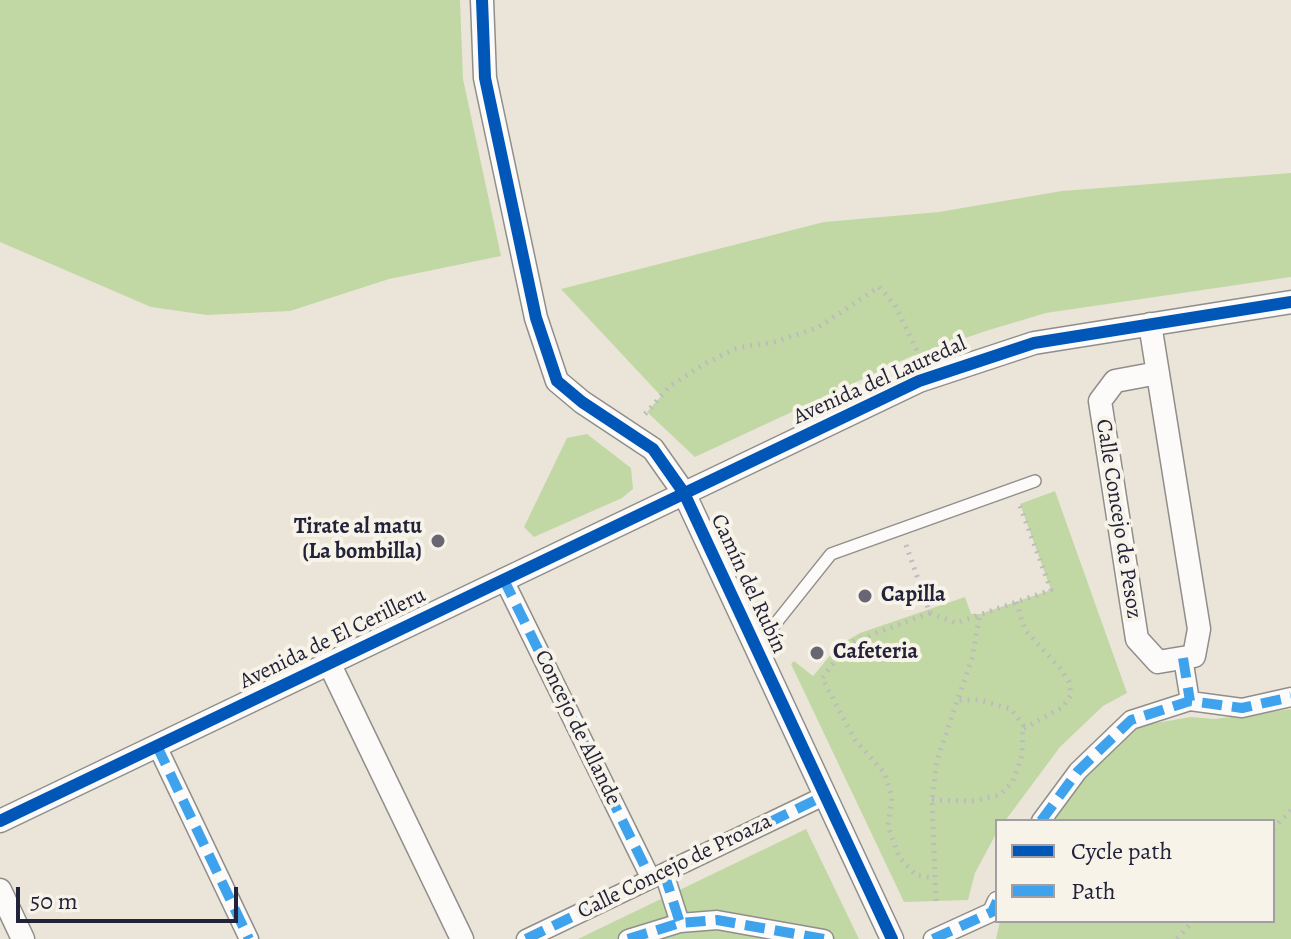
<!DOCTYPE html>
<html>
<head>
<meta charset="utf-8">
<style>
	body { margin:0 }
	#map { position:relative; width:1291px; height:939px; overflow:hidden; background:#ebe5d9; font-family:Alegreya,serif }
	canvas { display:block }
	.legend { position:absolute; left:995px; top:819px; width:280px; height:104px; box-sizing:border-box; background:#f7f3e8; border:2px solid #a29fa3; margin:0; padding:10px 14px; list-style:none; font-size:24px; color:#22223b }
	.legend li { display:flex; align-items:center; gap:16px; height:40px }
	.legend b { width:40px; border:2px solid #a29fa3 }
	.scale { position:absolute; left:16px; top:887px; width:222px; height:36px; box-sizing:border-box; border:4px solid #22223b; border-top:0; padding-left:10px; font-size:24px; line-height:28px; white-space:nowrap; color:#22223b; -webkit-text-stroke:6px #f7f3e8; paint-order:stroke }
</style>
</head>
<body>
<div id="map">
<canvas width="1291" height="939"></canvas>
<ul class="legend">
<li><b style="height:10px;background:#0057b8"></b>Cycle path</li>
<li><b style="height:10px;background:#3ea2ec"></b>Path</li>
</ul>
<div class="scale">50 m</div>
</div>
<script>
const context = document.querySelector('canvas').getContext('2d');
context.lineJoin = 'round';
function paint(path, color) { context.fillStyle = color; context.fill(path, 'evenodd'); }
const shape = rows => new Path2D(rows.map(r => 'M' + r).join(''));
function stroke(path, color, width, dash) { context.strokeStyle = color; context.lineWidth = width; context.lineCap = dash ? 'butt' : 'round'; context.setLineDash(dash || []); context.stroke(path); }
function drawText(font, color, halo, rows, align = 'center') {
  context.font = font + ' Alegreya,serif'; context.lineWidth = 8; context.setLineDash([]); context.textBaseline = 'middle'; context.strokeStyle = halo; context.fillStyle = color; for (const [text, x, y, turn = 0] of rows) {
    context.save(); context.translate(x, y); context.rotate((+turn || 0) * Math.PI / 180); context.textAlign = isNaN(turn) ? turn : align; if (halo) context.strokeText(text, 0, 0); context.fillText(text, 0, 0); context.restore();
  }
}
const green = shape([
	[0,0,460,0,463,79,501,256,389,279,290,311,207,315,151,307,0,242],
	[1291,173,1291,277,1046,313,989,330,912,356,695,457,647,412,661,396,561,289,824,222,939,212,1062,191],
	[587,434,631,468,633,489,622,498,534,537,524,527,567,438],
	[1055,491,1127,693,1103,706,1060,747,1005,821,997,821,997,832,975,873,968,900,904,902,791,664,794,661,813,676,839,645,860,633,965,597,971,614,980,614,1051,590,1020,504],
	[1291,709,1291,939,996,939,1000,921,1273,921,1273,821,1051,821,1121,729,1191,717,1215,719],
	[806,829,859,939,578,939]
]);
const path = shape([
	[645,414,670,386,706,363,737,348,774,342,817,328,879,287,895,305,919,355],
	[906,545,930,613,956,623,1051,590,1020,506],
	[1016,602,1025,630,1059,667,1069,682,1071,695,1063,707,1023,729],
	[930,613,849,643,822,678,855,740,885,774,892,797,888,826,899,857,916,875,935,878],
	[932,800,972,801,1000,795,1013,781,1022,755,1023,725,1011,709,979,700,959,700],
	[1273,829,1291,810],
	[936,901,932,800,937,760,972,658,980,614],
	[1177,939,1193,921]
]);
const service = shape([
	[756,648,831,554,1035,481]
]);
const pedestrian = shape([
	[503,578,651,879],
	[1183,658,1190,701],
	[157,746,249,939],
	[1041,821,1078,771,1131,720,1190,701,1242,708,1291,697],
	[664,873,680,923],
	[526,939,824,796],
	[628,939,680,923,717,920,824,939],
	[933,939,992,912,997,901]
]);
const minor = shape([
	[482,0,485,78,536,318,557,381,582,402,653,449,684,493,892,939],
	[1150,324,1199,629,1194,656,1158,662,1137,639,1100,401,1115,381,1158,373],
	[329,663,462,939],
	[0,821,919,381,1034,343,1291,302],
	[0,890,23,939]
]);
const quiet = shape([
	[503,578,651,879],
	[1183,658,1190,701],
	[157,746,249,939],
	[1041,821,1078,771,1131,720,1190,701,1242,708,1291,697],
	[664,873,680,923],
	[526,939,824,796],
	[628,939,680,923,717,920,824,939],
	[933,939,992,912,997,901]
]);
const cycleway = shape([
	[482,0,485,78,536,318,557,381,582,402,653,449,684,493,892,939],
	[0,821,919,381,1034,343,1291,302]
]);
const markers = [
	[438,541,8,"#686672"],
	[865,596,8,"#686672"],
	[817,653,8,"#686672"]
];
const streetNames = [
	["Avenida del Lauredal",880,381,-24],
	["Calle Concejo de Pesoz",1118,519,81],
	["Camín del Rubín",748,584,65],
	["Avenida de El Cerilleru",333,639,-26],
	["Concejo de Allande",577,728,64],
	["Calle Concejo de Proaza",675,867,-26]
];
const poiNames = [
	["Tirate al matu",422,528,"right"],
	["(La bombilla)",422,553,"right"],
	["Capilla",881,596],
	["Cafeteria",833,653]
];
paint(green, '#c1d8a5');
stroke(service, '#908e8b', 14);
stroke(pedestrian, '#908e8b', 21);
stroke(minor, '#908e8b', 25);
stroke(path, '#bdbcbd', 5, [2, 6]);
stroke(service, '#fcfbf9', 11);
stroke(pedestrian, '#fcfbf9', 18);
stroke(minor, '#fcfbf9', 22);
stroke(quiet, '#3ea2ec', 10, [20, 10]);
stroke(cycleway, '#0057b8', 12);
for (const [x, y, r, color] of markers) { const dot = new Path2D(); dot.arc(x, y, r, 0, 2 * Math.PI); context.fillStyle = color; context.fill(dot); stroke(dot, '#f7f3e8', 3); }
drawText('22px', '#22223b', '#f7f3e8', streetNames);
drawText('bold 22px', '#22223b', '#f7f3e8', poiNames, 'left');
</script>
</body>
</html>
